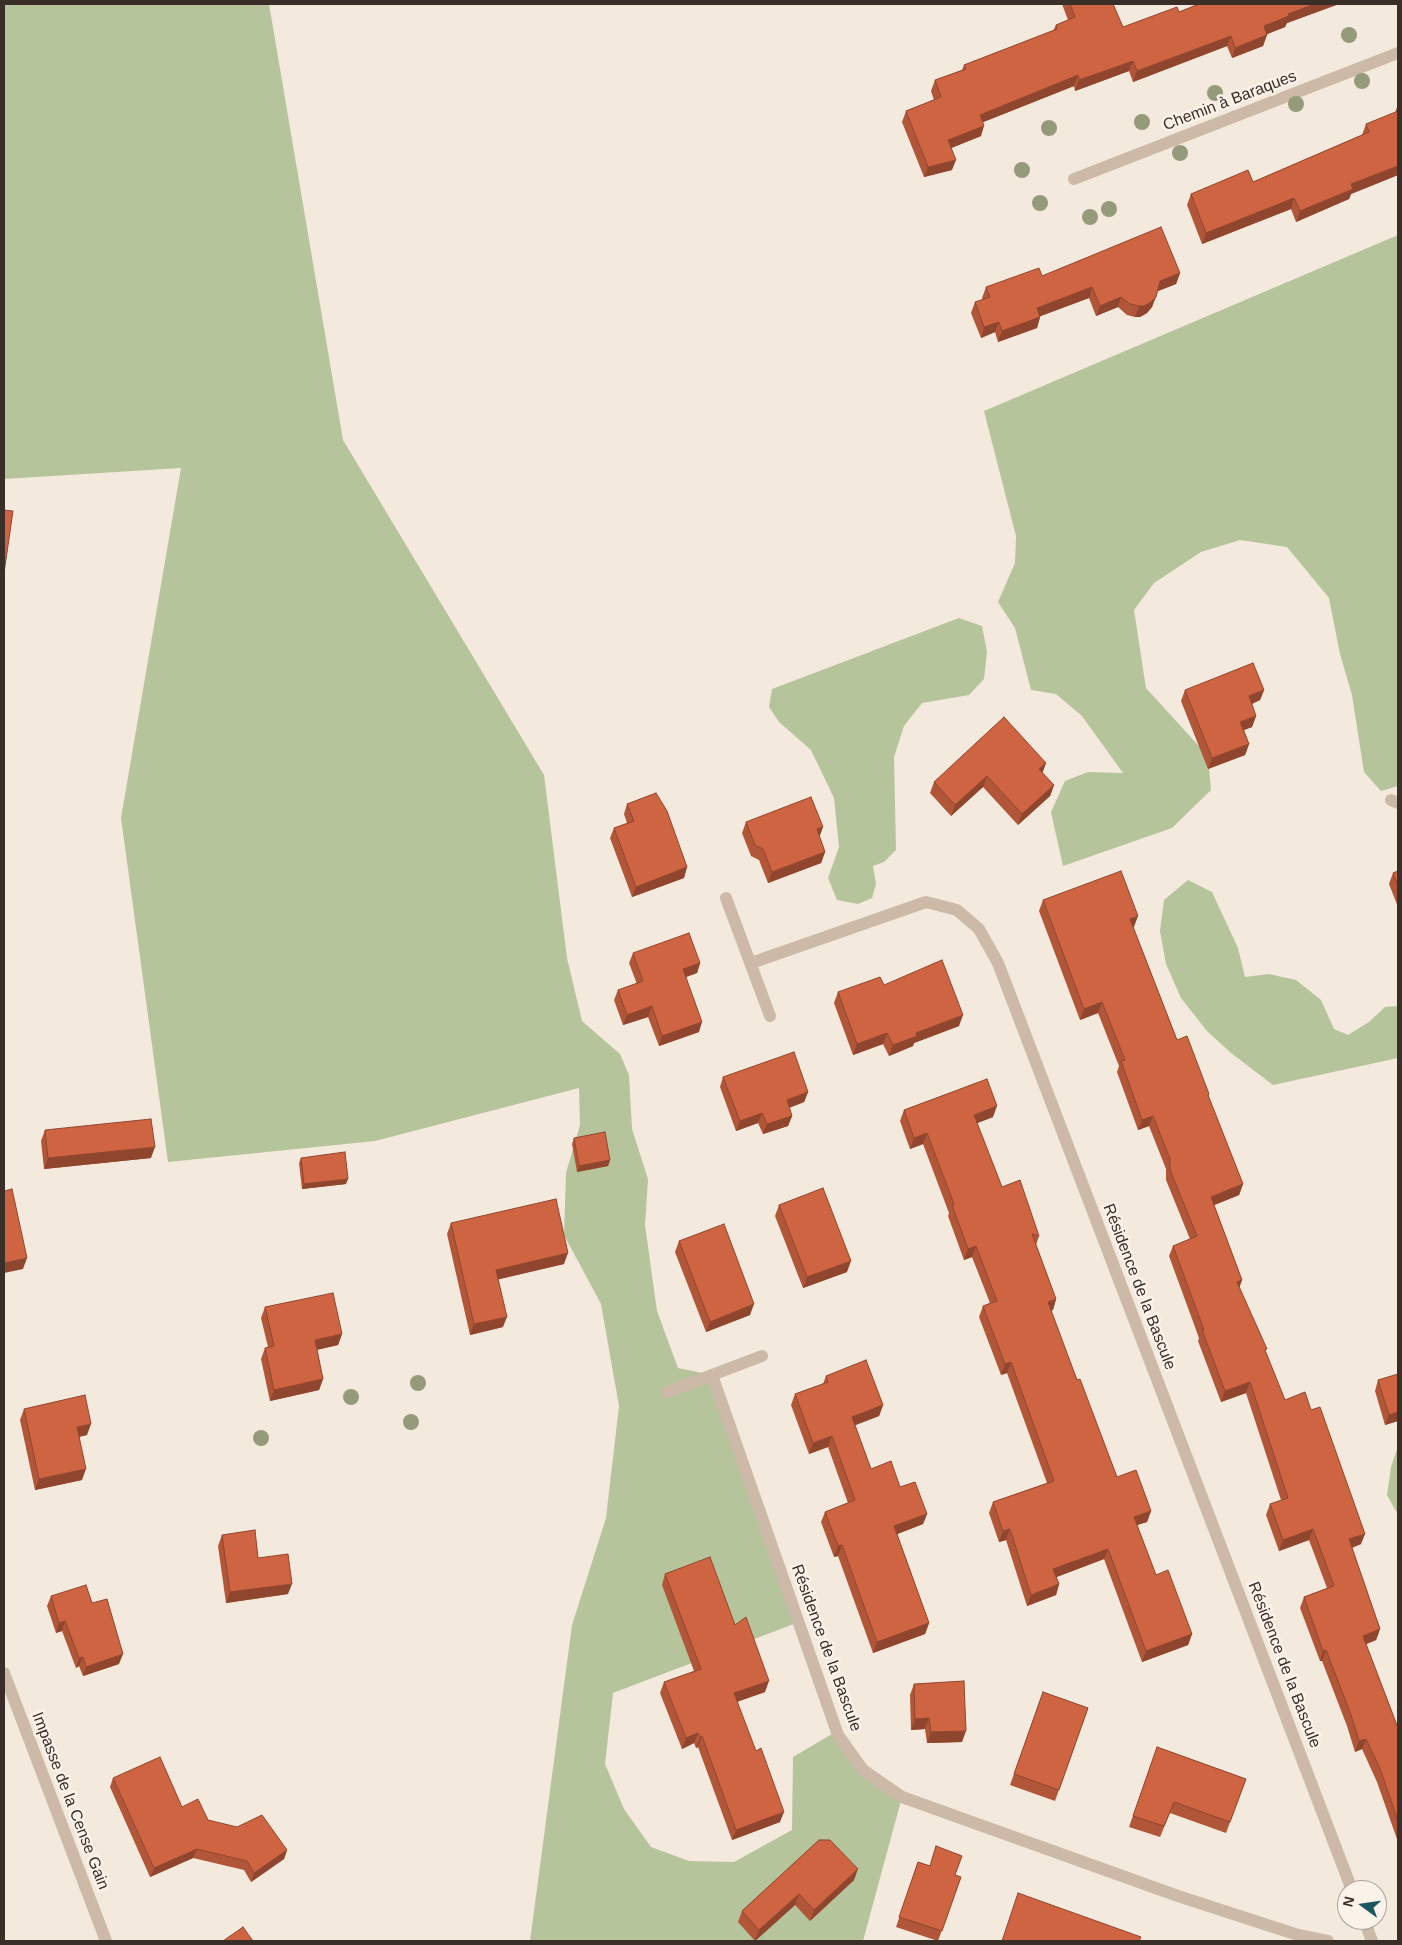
<!DOCTYPE html>
<html>
<head>
<meta charset="utf-8">
<style>
	body { margin:0 }
	#map { position:relative; width:1402px; height:1945px; overflow:hidden; background:#f4e9dd; font-family:Helvetica,sans-serif }
	canvas { display:block }
	.frame { position:absolute; inset:0; border:5px solid #392e28; pointer-events:none }
	.north { position:absolute; left:1337px; top:1880px; width:50px; height:50px; box-sizing:border-box; background:#fbf3ea; border:1px solid #ada49c; border-radius:50%; rotate:284deg; font-size:14px; font-weight:700; line-height:20px; text-align:center; color:#392e28 }
	.north::after { content:''; display:block; margin:auto; width:18px; height:22px; background:#1b595e; clip-path:polygon(50% 0,100% 100%,50% 72%,0 100%) }
</style>
</head>
<body>
<div id="map">
<canvas width="1402" height="1945"></canvas>
<div class="frame"></div>
<div class="north">N</div>
</div>
<script>
const context = document.querySelector('canvas').getContext('2d');
context.lineJoin = 'round';
function paint(path, color) { context.fillStyle = color; context.fill(path, 'evenodd'); }
const shape = rows => new Path2D(rows.map(r => 'M' + r).join(''));
function stroke(path, color, width, dash) { context.strokeStyle = color; context.lineWidth = width; context.lineCap = dash ? 'butt' : 'round'; context.setLineDash(dash || []); context.stroke(path); }
function drawText(font, color, halo, rows, align = 'center') {
  context.font = font + ' Helvetica,sans-serif'; context.lineWidth = 5; context.setLineDash([]); context.textBaseline = 'middle'; context.strokeStyle = halo; context.fillStyle = color; for (const [text, x, y, turn = 0] of rows) {
    context.save(); context.translate(x, y); context.rotate((+turn || 0) * Math.PI / 180); context.textAlign = isNaN(turn) ? turn : align; if (halo) context.strokeText(text, 0, 0); context.fillText(text, 0, 0); context.restore();
  }
}
const green = shape([
	[4,4,269,4,343,440,544,775,567,958,582,1021,620,1054,629,1075,632,1129,648,1179,645,1225,657,1311,678,1368,712,1375,799,1622,613,1693,605,1764,624,1809,651,1847,689,1861,734,1862,792,1830,793,1757,837,1731,863,1770,902,1797,863,1941,530,1941,572,1625,606,1518,619,1406,601,1304,564,1235,566,1173,580,1125,579,1088,375,1141,168,1162,121,818,181,468,4,479],
	[1398,235,1398,786,1381,791,1364,772,1352,695,1340,654,1329,598,1287,547,1240,540,1201,552,1154,583,1134,610,1146,688,1208,756,1211,790,1172,828,1063,866,1051,812,1065,781,1088,772,1123,773,1082,716,1056,694,1031,690,1015,628,998,602,1015,563,1016,536,984,411],
	[959,618,982,626,987,652,984,679,969,695,922,703,904,726,894,757,896,850,884,862,873,866,876,884,872,898,858,904,837,900,828,878,839,847,834,798,811,750,779,722,769,707,772,689],
	[1188,880,1212,892,1238,948,1245,977,1269,974,1296,980,1321,1000,1334,1029,1348,1035,1369,1022,1385,1007,1398,1006,1398,1058,1273,1085,1231,1053,1207,1031,1181,998,1166,964,1160,931,1164,900],
	[1398,1446,1398,1515,1387,1495,1391,1467]
]);
const minor = shape([
	[1074,179,1398,53],
	[1391,800,1398,803],
	[726,898,770,1016],
	[751,963,926,902,957,910,979,929,998,963,1352,1890],
	[712,1375,838,1735,863,1770,902,1797,1178,1896,1298,1935,1328,1941],
	[667,1392,762,1356],
	[4,1673,106,1941],
	[1364,1920,1372,1941]
]);
const trees = [
	[1349,35],
	[1362,81],
	[1215,93],
	[1296,104],
	[1142,122],
	[1049,128],
	[1180,153],
	[1022,170],
	[1040,203],
	[1109,209],
	[1090,217],
	[418,1383],
	[351,1397],
	[411,1422],
	[261,1438]
];
const wall = shape([
	[1062,4,1113,4,1123,27,1179,12,1199,4,1339,4,1287,23,1285,27,1267,34,1263,46,1232,58,1227,46,1133,82,1129,71,1075,91,1074,86,983,122,981,136,951,148,952,170,924,177,902,122,906,111,934,100,931,91,935,80,962,70,964,65,1053,31,1056,25,1068,20],
	[1398,104,1398,175,1351,194,1349,199,1296,222,1291,209,1202,244,1187,205,1191,194,1253,182,1362,135,1366,124,1395,113],
	[1180,273,1176,284,1157,291,1152,307,1147,313,1140,317,1135,317,1127,315,1118,307,1096,316,1089,298,1040,316,1040,317,1037,328,998,342,995,332,981,338,971,313,975,302,983,300,982,298,986,287,1042,276],
	[1185,690,1264,690,1260,700,1252,704,1256,716,1252,727,1244,730,1249,744,1245,755,1208,769,1181,701],
	[1046,763,1042,773,1054,785,1050,796,1018,825,983,787,951,816,930,793,934,782],
	[627,804,687,867,684,878,632,897,610,838,614,828,627,823,624,814],
	[746,822,823,827,819,836,825,852,821,863,768,883,759,860,751,856,742,833],
	[1398,871,1398,907,1389,884,1393,873],
	[1043,900,1134,927,1133,927,1177,1040,1209,1094,1208,1097,1243,1184,1239,1195,1214,1205,1242,1280,1239,1288,1285,1400,1311,1410,1361,1544,1352,1548,1380,1629,1376,1640,1366,1644,1398,1728,1398,1842,1377,1782,1362,1749,1355,1752,1347,1726,1322,1661,1320,1661,1300,1608,1304,1597,1327,1588,1309,1540,1279,1551,1266,1515,1270,1504,1281,1500,1246,1393,1221,1402,1198,1341,1199,1338,1169,1256,1173,1246,1190,1239,1166,1180,1166,1169,1149,1126,1138,1130,1117,1072,1119,1066,1098,1013,1080,1020,1039,911],
	[633,953,700,963,697,973,686,977,699,1032,659,1046,648,1017,623,1025,614,1000,618,990,637,984,629,963],
	[884,985,959,1026,914,1043,913,1046,889,1056,883,1044,853,1055,834,1003,838,992],
	[723,1077,808,1092,804,1102,789,1108,792,1116,788,1126,763,1134,758,1123,736,1131,720,1087],
	[904,1110,993,1117,977,1123,1002,1187,1039,1236,1036,1245,1056,1299,1053,1310,1051,1311,1077,1380,1117,1477,1151,1511,1147,1522,1137,1525,1156,1575,1192,1634,1188,1645,1142,1662,1104,1559,1056,1577,1059,1584,1056,1595,1027,1606,1006,1540,999,1542,989,1513,993,1502,1047,1483,1007,1373,1001,1375,979,1317,983,1306,990,1303,972,1257,964,1260,948,1216,949,1213,923,1144,910,1149,900,1121],
	[45,1130,151,1158,44,1169,41,1141],
	[574,1138,610,1160,608,1166,577,1172,572,1144],
	[301,1158,346,1184,302,1189,299,1163],
	[779,1205,847,1272,803,1288,775,1216],
	[451,1223,564,1264,498,1279,503,1327,470,1335,447,1234],
	[679,1241,750,1315,706,1332,675,1252],
	[265,1307,342,1334,338,1345,317,1350,323,1379,319,1390,270,1401,261,1359,265,1348,268,1347,261,1318],
	[1398,1374,1398,1421,1385,1425,1375,1391,1378,1380],
	[826,1376,883,1405,879,1416,855,1425,871,1469,900,1487,927,1514,923,1524,897,1534,929,1623,925,1634,873,1653,838,1556,834,1557,821,1522,825,1512,848,1503,828,1447,809,1454,791,1405,795,1394,823,1384],
	[24,1409,87,1435,79,1437,82,1480,35,1490,20,1420],
	[222,1535,258,1558,288,1594,226,1603,218,1546],
	[665,1574,735,1625,765,1692,737,1702,780,1822,732,1840,698,1747,696,1748,694,1743,682,1749,660,1693,664,1682,694,1671,662,1585],
	[51,1596,92,1603,119,1664,83,1676,79,1666,76,1668,62,1631,56,1633,47,1606],
	[914,1684,962,1742,927,1743,925,1729,911,1730,910,1695],
	[1043,1692,1088,1708,1055,1801,1010,1785],
	[1157,1747,1246,1779,1226,1833,1170,1813,1160,1837,1129,1827],
	[113,1778,182,1807,208,1820,287,1850,284,1859,251,1882,244,1870,193,1858,150,1877,110,1787],
	[819,1840,854,1880,810,1921,795,1905,755,1941,738,1922,742,1911],
	[936,1846,955,1875,961,1877,938,1941,896,1927,918,1862,930,1866]
]);
const shadedWall = shape([
	[1315,4,1339,4,1287,23,1285,27,1260,37,1264,26,1288,14],
	[1267,35,1263,46,1232,58,1235,48],
	[1231,36,1227,46,1133,82,1137,71],
	[1133,61,1129,71,1075,91,1079,80],
	[1078,75,1074,86,976,125,980,115],
	[984,126,981,136,944,151,948,140],
	[956,160,952,170,924,177,928,167],
	[1398,166,1398,175,1351,194,1349,199,1296,222,1300,211,1351,184],
	[1294,198,1291,209,1202,244,1206,233],
	[1180,273,1176,284,1156,292,1160,281],
	[1092,287,1089,298,1033,319,1037,308],
	[1121,297,1118,307,1096,316,1100,306],
	[1156,297,1152,307,1147,313,1140,317,1135,317,1139,306],
	[1040,317,1037,328,998,342,1002,331],
	[999,322,995,332,981,338,984,327],
	[1264,690,1260,700,1245,707,1249,696],
	[1256,716,1252,727,1236,733,1240,722],
	[1249,744,1245,755,1208,769,1212,758],
	[1046,763,1042,774,1039,769],
	[987,776,983,787,951,816,955,805],
	[1054,785,1050,796,1018,825,1022,814],
	[823,827,819,838,817,829],
	[825,852,821,863,768,883,772,872],
	[687,867,684,878,632,897,636,887],
	[1138,916,1134,927,1126,930,1130,919],
	[700,963,697,973,680,979,683,969],
	[1102,1002,1098,1013,1080,1020,1084,1009],
	[652,1006,648,1017,623,1025,627,1015],
	[963,1015,959,1026,914,1043,913,1046,889,1056,893,1045,916,1033],
	[702,1022,699,1032,659,1046,662,1036],
	[887,1033,883,1044,853,1055,857,1044],
	[808,1092,804,1102,783,1110,787,1100],
	[997,1106,993,1117,970,1126,974,1115],
	[762,1113,758,1123,736,1131,740,1121],
	[792,1116,788,1126,763,1134,767,1124],
	[1153,1116,1149,1126,1138,1130,1142,1120],
	[927,1133,923,1144,910,1149,914,1138],
	[155,1147,151,1158,44,1169,48,1158],
	[610,1160,608,1166,577,1172,579,1166],
	[348,1179,346,1184,302,1189,304,1184],
	[1243,1184,1239,1195,1207,1208,1211,1197],
	[976,1246,972,1257,964,1260,968,1249],
	[568,1253,564,1264,492,1281,496,1270],
	[27,1258,23,1269,4,1273,4,1263],
	[851,1261,847,1272,803,1288,807,1277],
	[1242,1280,1238,1291,1237,1282],
	[1056,1299,1053,1310,1044,1313,1048,1302],
	[754,1304,750,1315,706,1332,710,1322],
	[507,1317,503,1327,470,1335,474,1324],
	[342,1334,338,1345,311,1351,315,1340],
	[1011,1362,1007,1373,1001,1375,1005,1364],
	[323,1379,319,1390,270,1401,274,1390],
	[1250,1382,1246,1393,1221,1402,1225,1391],
	[883,1405,879,1416,848,1428,852,1417],
	[1398,1412,1398,1421,1385,1425,1389,1415],
	[91,1424,87,1435,73,1438,77,1427],
	[832,1436,828,1447,809,1454,813,1443],
	[86,1469,82,1480,35,1490,39,1479],
	[1151,1511,1147,1522,1130,1527,1134,1517],
	[927,1514,923,1524,890,1537,894,1526],
	[1010,1529,1006,1540,999,1542,1003,1531],
	[1313,1529,1309,1540,1279,1551,1283,1540],
	[1365,1534,1361,1544,1345,1550,1349,1539],
	[842,1545,838,1556,834,1557,838,1546],
	[1108,1549,1104,1559,1049,1580,1053,1569],
	[292,1584,288,1594,226,1603,230,1592],
	[1059,1584,1056,1595,1027,1606,1031,1595],
	[65,1621,62,1631,56,1633,59,1623],
	[929,1623,925,1634,873,1653,877,1642],
	[1380,1629,1376,1640,1359,1647,1363,1636],
	[1192,1634,1188,1645,1142,1662,1146,1651],
	[1326,1650,1322,1661,1320,1661,1323,1651],
	[123,1654,119,1664,83,1676,86,1667],
	[83,1657,79,1666,76,1668,79,1658],
	[769,1681,765,1692,730,1704,734,1693],
	[929,1718,925,1729,911,1730,915,1719],
	[966,1731,962,1742,927,1743,931,1732],
	[698,1733,694,1743,682,1749,686,1738],
	[702,1736,698,1747,696,1748,700,1737],
	[1366,1739,1362,1749,1355,1752,1359,1741],
	[784,1812,780,1822,732,1840,736,1830],
	[197,1849,193,1858,150,1877,154,1868],
	[287,1850,284,1859,251,1882,254,1873],
	[858,1869,854,1880,810,1921,814,1910],
	[799,1894,795,1905,755,1941,759,1930]
]);
const building = shape([
	[1070,4,1113,4,1123,27,1177,7,1179,12,1199,4,1315,4,1288,14,1289,16,1264,26,1267,35,1235,48,1231,36,1137,71,1133,61,1079,80,1078,75,980,115,984,126,948,140,956,160,928,167,906,111,941,97,935,80,966,69,964,65,1057,29,1056,25,1075,17,1070,4],
	[1398,111,1398,166,1351,184,1353,189,1300,211,1294,198,1206,233,1191,194,1248,170,1253,182,1369,132,1366,124,1398,111],
	[1161,227,1180,273,1160,281,1156,297,1151,302,1144,306,1139,306,1130,304,1121,297,1100,306,1092,287,1037,308,1040,317,1002,331,999,322,984,327,975,302,990,297,986,287,1039,268,1042,276,1161,227],
	[4,510,13,511,4,573,4,510],
	[1253,663,1264,690,1249,696,1256,716,1240,722,1249,744,1212,758,1185,690,1253,663],
	[1004,717,1046,763,1039,769,1054,785,1022,814,987,776,955,805,934,782,1004,717],
	[656,793,667,811,687,867,636,887,614,828,634,821,627,804,656,793],
	[811,797,823,827,817,829,825,852,772,872,763,849,755,845,746,822,811,797],
	[1121,871,1138,916,1130,919,1177,1040,1187,1036,1209,1094,1208,1095,1243,1184,1211,1197,1242,1280,1237,1282,1267,1349,1265,1350,1285,1400,1305,1392,1311,1410,1320,1407,1365,1534,1349,1539,1380,1629,1363,1636,1398,1728,1398,1821,1381,1771,1366,1739,1359,1741,1351,1715,1326,1650,1323,1651,1304,1597,1334,1586,1313,1529,1283,1540,1270,1504,1288,1498,1250,1382,1225,1391,1202,1330,1204,1330,1173,1246,1197,1236,1170,1170,1170,1159,1153,1116,1142,1120,1121,1061,1125,1060,1102,1002,1084,1009,1043,900,1121,871],
	[1398,871,1398,886,1393,873,1398,871],
	[689,933,700,963,683,969,702,1022,662,1036,652,1006,627,1015,618,990,643,981,633,953,689,933],
	[942,960,963,1015,916,1033,917,1036,893,1045,887,1033,857,1044,838,992,880,977,884,985,942,960],
	[794,1052,808,1092,787,1100,792,1116,767,1124,762,1113,740,1121,723,1077,794,1052],
	[987,1079,997,1106,974,1115,1002,1187,1020,1180,1039,1236,1032,1234,1056,1299,1048,1302,1077,1380,1080,1379,1117,1477,1136,1470,1151,1511,1134,1517,1156,1575,1168,1570,1192,1634,1146,1651,1108,1549,1053,1569,1059,1584,1031,1595,1010,1529,1003,1531,993,1502,1054,1481,1011,1362,1005,1364,983,1306,997,1301,976,1246,968,1249,952,1205,954,1204,927,1133,914,1138,904,1110,987,1079],
	[151,1119,155,1147,48,1158,45,1130,151,1119],
	[605,1132,610,1160,579,1166,574,1138,605,1132],
	[345,1152,348,1179,304,1184,301,1158,345,1152],
	[823,1188,851,1261,807,1277,779,1205,823,1188],
	[12,1189,27,1258,4,1263,4,1191,12,1189],
	[556,1199,568,1253,496,1270,507,1317,474,1324,451,1223,556,1199],
	[724,1224,754,1304,710,1322,679,1241,724,1224],
	[333,1293,342,1334,315,1340,323,1379,274,1390,265,1348,274,1346,265,1307,333,1293],
	[866,1360,883,1405,852,1417,871,1469,891,1461,900,1487,915,1482,927,1514,894,1526,929,1623,877,1642,842,1545,838,1546,825,1512,855,1500,832,1436,813,1443,795,1394,828,1382,826,1376,866,1360],
	[1398,1374,1398,1412,1389,1415,1378,1380,1398,1374],
	[85,1395,91,1424,77,1427,86,1469,39,1479,24,1409,85,1395],
	[255,1530,258,1558,288,1554,292,1584,230,1592,222,1535,255,1530],
	[710,1557,735,1625,746,1617,769,1681,734,1693,756,1751,761,1748,784,1812,736,1830,702,1736,700,1737,698,1733,686,1738,664,1682,701,1669,665,1574,710,1557],
	[86,1585,92,1603,107,1599,123,1654,86,1667,83,1657,79,1658,65,1621,59,1623,51,1596,86,1585],
	[964,1681,966,1731,931,1732,929,1718,915,1719,914,1684,964,1681],
	[1043,1692,1088,1708,1059,1790,1014,1774,1043,1692],
	[1157,1747,1246,1779,1230,1822,1174,1802,1164,1826,1133,1816,1157,1747],
	[160,1757,182,1807,198,1799,208,1820,237,1827,262,1815,287,1850,254,1873,247,1861,197,1849,154,1868,113,1778,160,1757],
	[819,1840,830,1840,858,1869,814,1910,799,1894,759,1930,742,1911,819,1840],
	[936,1846,962,1856,955,1875,961,1877,942,1931,899,1917,918,1862,930,1866,936,1846],
	[1018,1893,1141,1937,1139,1941,1002,1941,1018,1893],
	[243,1927,253,1941,223,1941,243,1927]
]);
const streetNames = [
	["Chemin à Baraques",1230,101,-21],
	["Résidence de la Bascule",1139,1287,69],
	["Résidence de la Bascule",826,1648,70],
	["Résidence de la Bascule",1284,1665,69],
	["Impasse de la Cense Gain",70,1801,69]
];
paint(green, '#b6c49b');
stroke(minor, '#cdb9a7', 12);
context.fillStyle = '#959a7b';
for (const [x, y] of trees) { context.beginPath(); context.arc(x, y, 8, 0, 2 * Math.PI); context.fill(); }
paint(wall, '#b15638');
paint(shadedWall, '#90462e');
paint(building, '#ce6441');
stroke(building, '#90462e', 1);
drawText('16px', '#392e28', '#fbf3ea', streetNames);
</script>
</body>
</html>
